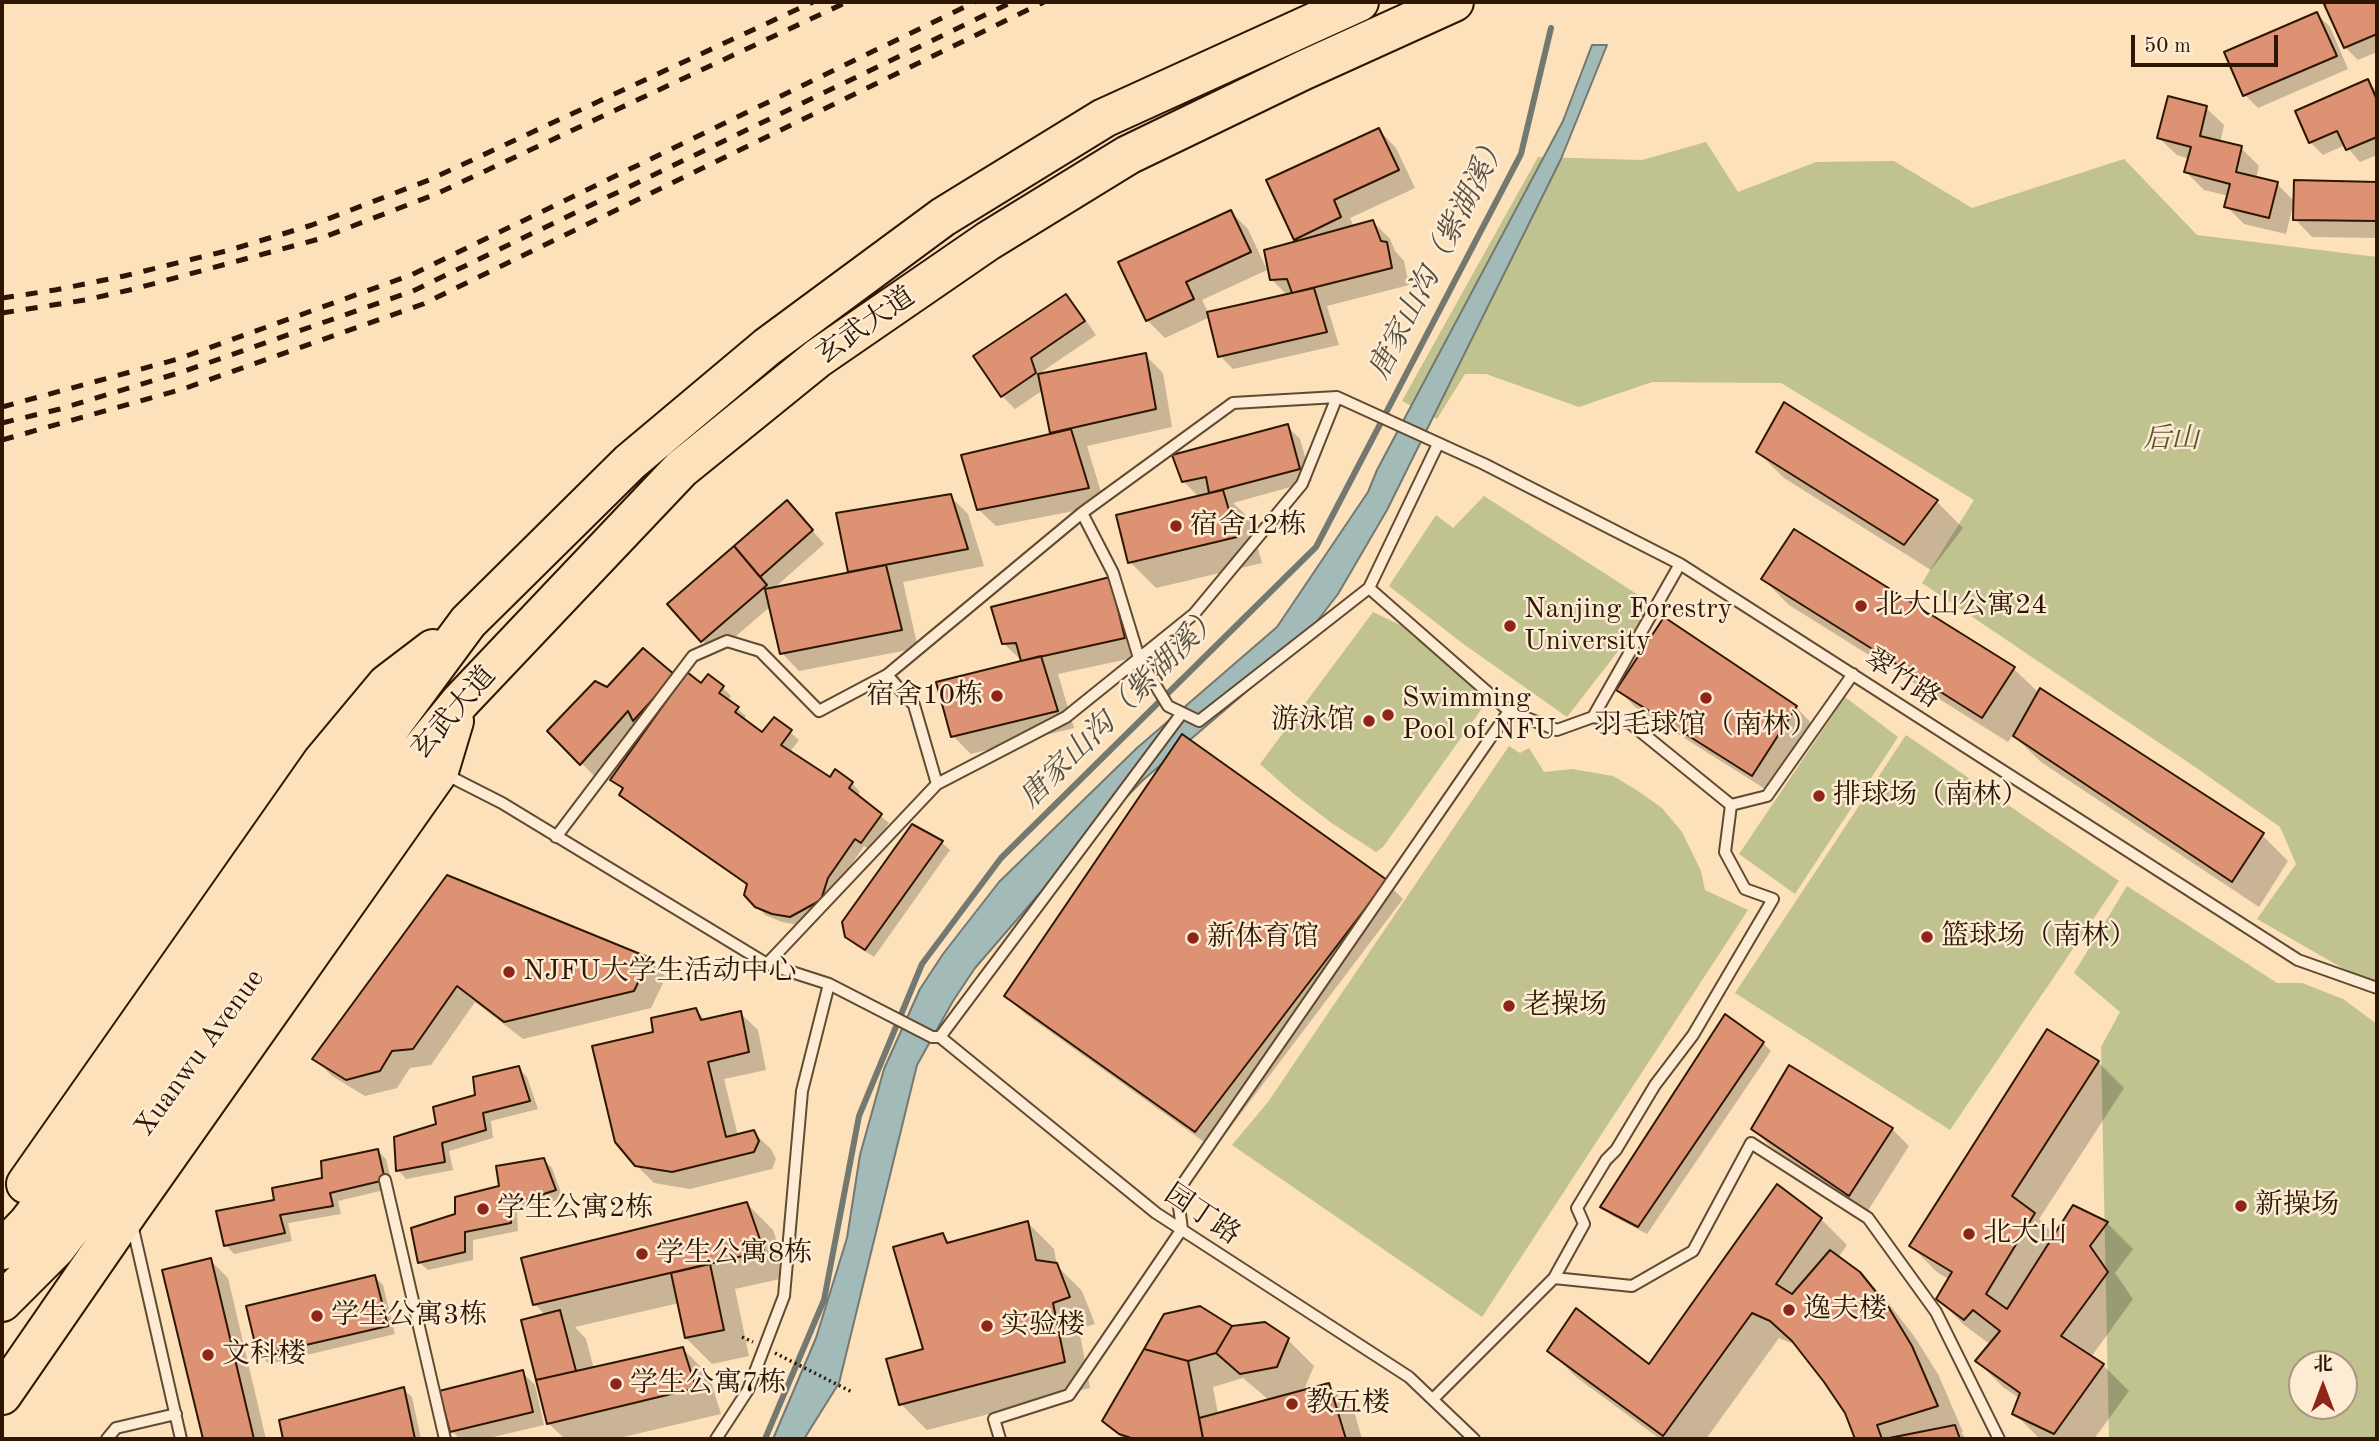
<!DOCTYPE html>
<html>
<head>
<meta charset="utf-8">
<style>
	body { margin:0 }
	#map { position:relative; width:2379px; height:1441px; overflow:hidden; background:#fce1bb; font-family:"Old Standard TT","Noto Serif SC",serif }
	canvas { display:block }
	.frame { position:absolute; inset:0; border:4px solid #2d1704; pointer-events:none }
	.north { position:absolute; left:2288px; top:1350px; width:70px; height:70px; box-sizing:border-box; background:#fdecd3; border:2px solid #aa9780; border-radius:50%; rotate:0deg; font-size:19px; font-weight:700; line-height:28px; text-align:center; color:#2d1704 }
	.north::after { content:''; display:block; margin:auto; width:24px; height:32px; background:#8f2418; clip-path:polygon(50% 0,100% 100%,50% 72%,0 100%) }
	.scale { position:absolute; left:2131px; top:35px; width:147px; height:32px; box-sizing:border-box; border:4px solid #2d1704; border-top:0; padding-left:9px; font-size:21px; line-height:24px; white-space:nowrap; color:#2d1704; -webkit-text-stroke:5px #fdecd3; paint-order:stroke }
</style>
</head>
<body>
<div id="map">
<canvas width="2379" height="1441"></canvas>
<div class="frame"></div>
<div class="north">北</div>
<div class="scale">50 m</div>
</div>
<script>
const context = document.querySelector('canvas').getContext('2d');
context.lineJoin = 'round';
function paint(path, color) { context.fillStyle = color; context.fill(path, 'evenodd'); }
const shape = rows => new Path2D(rows.map(r => 'M' + r).join(''));
function stroke(path, color, width, dash) { context.strokeStyle = color; context.lineWidth = width; context.lineCap = dash ? 'butt' : 'round'; context.setLineDash(dash || []); context.stroke(path); }
function drawText(font, color, halo, rows, align = 'center') {
  context.font = font + ' "Old Standard TT","Noto Serif SC",serif'; context.lineWidth = 5; context.setLineDash([]); context.textBaseline = 'middle'; context.strokeStyle = halo; context.fillStyle = color; for (const [text, x, y, turn = 0] of rows) {
    context.save(); context.translate(x, y); context.rotate((+turn || 0) * Math.PI / 180); context.textAlign = isNaN(turn) ? turn : align; if (halo) context.strokeText(text, 0, 0); context.fillText(text, 0, 0); context.restore();
  }
}
const green = shape([
	[1706,142,1738,192,1816,162,1894,161,1972,208,2124,159,2197,235,2377,257,2377,988,2257,919,2296,864,2280,827,2198,769,1922,583,1974,500,1781,383,1652,382,1579,407,1486,374,1465,374,1437,419,1402,401,1538,157,1642,160],
	[1484,496,1654,605,1567,717,1462,643,1389,586,1436,515,1453,528],
	[1373,612,1404,627,1437,650,1490,697,1419,797,1383,847,1376,852,1333,824,1295,795,1260,764],
	[1845,697,1898,737,1795,894,1739,854],
	[1906,735,2119,881,1950,1130,1735,993],
	[1509,746,1520,753,1529,748,1544,772,1572,769,1613,776,1638,791,1662,808,1682,832,1701,871,1705,890,1748,910,1482,1317,1232,1145,1268,1102],
	[2127,886,2277,983,2302,983,2343,999,2377,1024,2377,1439,2109,1439,2101,1047,2120,1012,2074,973],
	[2302,1364,2344,1364,2344,1406,2302,1406]
]);
const water = shape([
	[1592,45,1607,45,1561,159,1387,510,1338,594,1295,650,1143,780,1098,826,975,968,953,1001,917,1065,839,1383,804,1439,773,1439,816,1338,847,1238,860,1155,884,1069,920,989,943,954,999,882,1137,748,1277,627,1368,492,1377,470,1563,121,1592,45]
]);
const shadow = shape([
	[2334,2,2377,2,2377,52,2358,60,2345,47,2327,5],
	[2317,14,2330,27,2348,69,2258,108,2245,95,2226,53],
	[2367,81,2377,91,2377,155,2360,162,2345,145,2323,155,2310,142],
	[2206,108,2224,125,2220,143,2241,148,2259,166,2256,178,2277,184,2295,202,2295,182,2377,184,2377,238,2312,237,2295,219,2293,206,2286,234,2244,224,2226,206,2229,196,2204,190,2186,172,2190,159,2177,155,2159,138],
	[1379,130,1396,148,1415,188,1350,218,1354,227,1373,222,1390,239,1395,251,1404,261,1409,285,1327,306,1339,345,1233,369,1220,356,1210,317,1165,338,1147,320,1231,212,1248,229,1267,270,1202,300,1209,314,1288,296,1271,279,1298,242,1295,239],
	[1065,296,1078,309,1096,335,1043,371,1044,374,1145,355,1163,373,1172,427,1087,446,1105,505,996,526,978,509,1052,434,1043,390,1015,409,1002,396],
	[1784,404,1937,502,1963,528,1931,570,1784,478,1758,452],
	[1287,426,1300,439,1312,481,1233,503,1249,518,1262,563,1156,588,1130,562,1199,497,1183,481],
	[950,496,968,514,984,566,903,582,918,648,799,671,782,653,771,606,715,654,670,604,799,515,824,544,773,589,850,573,838,514],
	[1794,531,2014,669,2039,693,2262,835,2288,861,2259,907,2041,762,2013,735,2008,742,1789,605,1763,579],
	[1110,579,1127,597,1142,656,1058,674,1074,728,971,754,953,736,1023,662,1003,643],
	[673,676,701,685,723,688,731,696,728,701,746,716,743,720,763,735,775,719,799,740,790,752,830,779,852,783,860,792,857,797,889,823,870,850,864,846,836,887,829,909,799,925,782,922,765,915,746,895,748,886,630,803,621,795,624,790,613,780,646,732,644,730,599,781,550,731,607,689],
	[1618,689,1796,707,1813,725,1770,792,1635,707],
	[941,842,950,850,874,957,855,945,846,936],
	[448,878,649,960,666,977,651,1008,523,1039,475,1002,431,1065,410,1068,397,1088,365,1096,332,1076,315,1059],
	[1386,882,1403,899,1214,1149,1024,1013,1006,996],
	[695,1009,706,1021,740,1013,758,1030,766,1070,724,1079,738,1136,753,1132,771,1149,776,1159,772,1169,690,1189,654,1183,636,1165,655,1033],
	[1763,1043,1771,1051,1647,1234,1611,1215,1602,1206],
	[2098,1062,2124,1088,2039,1219,2056,1236,2107,1223,2133,1249,2115,1273,2133,1299,2091,1357,2103,1365,2129,1391,2094,1439,2040,1439,2014,1413,2019,1398,2003,1387,1977,1361,1991,1345,1964,1325,1938,1299,1950,1280,1937,1272,1911,1246],
	[518,1068,527,1077,538,1109,491,1121,493,1138,449,1151,453,1170,406,1179,398,1170,438,1125],
	[1753,1129,1892,1129,1909,1146,1867,1212,1770,1146],
	[378,1151,386,1159,393,1188,338,1201,341,1214,288,1223,292,1241,234,1254,226,1245,276,1201,324,1179],
	[543,1159,552,1168,563,1198,517,1213,518,1231,473,1240,473,1260,428,1270,419,1262,457,1215],
	[747,1204,773,1230,789,1277,735,1289,749,1356,712,1364,686,1338,679,1303,575,1327,586,1339,594,1369,683,1349,709,1375,721,1414,615,1439,565,1439,548,1423,523,1321,546,1316,535,1304],
	[1821,1219,1847,1245,1838,1258,1859,1273,1886,1300,1914,1336,1938,1374,1963,1432,1961,1433,1967,1439,1857,1439,1846,1412,1798,1346,1779,1338,1706,1439,1660,1439,1576,1377,1550,1351,1649,1366],
	[1028,1223,1054,1249,1057,1266,1082,1291,1095,1324,1079,1329,1090,1388,927,1430,901,1404,925,1350,943,1235,951,1244],
	[210,1260,228,1278,266,1439,205,1439,164,1271],
	[375,1277,383,1285,395,1334,269,1364,260,1355],
	[1265,1323,1288,1340,1314,1366,1303,1392,1328,1385,1354,1411,1362,1439,1123,1439,1105,1421,1231,1328],
	[1243,1378,1270,1401,1218,1414,1213,1387],
	[522,1372,535,1385,544,1425,485,1439,460,1439,452,1431],
	[403,1389,412,1397,421,1439,285,1439,281,1421]
]);
const stream = shape([
	[765,1439,824,1300,859,1116,922,964,1001,858,1316,547,1521,154,1551,28]
]);
const building = shape([
	[2329,2,2377,2,2377,34,2344,48,2324,4,2329,2],
	[2317,12,2337,56,2243,96,2224,52,2317,12],
	[2368,79,2377,100,2377,137,2346,150,2337,131,2309,143,2295,111,2368,79],
	[2168,96,2207,106,2200,136,2242,146,2236,172,2278,182,2269,218,2224,207,2230,184,2184,172,2191,147,2157,138,2168,96],
	[1379,128,1399,170,1334,200,1341,217,1294,240,1266,180,1379,128],
	[2294,180,2377,182,2377,221,2293,220,2294,180],
	[1231,210,1251,252,1186,282,1194,299,1146,321,1118,262,1231,210],
	[1373,220,1381,241,1387,242,1392,268,1292,293,1287,279,1270,280,1264,250,1373,220],
	[1314,288,1327,332,1218,357,1207,312,1314,288],
	[1066,294,1085,321,1031,358,1036,373,1001,397,973,356,1066,294],
	[1146,353,1156,409,1050,433,1038,374,1146,353],
	[1784,402,1938,500,1904,545,1756,452,1784,402],
	[1288,424,1300,469,1209,493,1206,477,1182,482,1172,455,1288,424],
	[1071,429,1089,488,977,510,961,455,1071,429],
	[1223,490,1237,537,1128,563,1116,515,1223,490],
	[951,494,968,549,848,572,836,513,951,494],
	[787,500,813,530,760,577,734,546,787,500],
	[1794,529,2015,667,1982,718,1761,579,1794,529],
	[734,546,767,585,701,642,667,604,734,546],
	[886,565,902,630,780,654,765,589,886,565],
	[1110,577,1125,638,1021,661,1016,643,1002,644,991,607,1110,577],
	[1664,617,1797,706,1752,776,1616,690,1664,617],
	[643,648,675,675,633,721,628,711,580,765,547,731,595,681,607,687,643,648],
	[1041,656,1058,711,951,737,936,682,1041,656],
	[687,672,701,683,708,674,724,686,719,693,739,707,735,712,762,732,774,717,792,730,781,745,830,777,835,769,853,782,849,788,882,814,861,843,855,839,828,878,821,900,790,917,772,914,755,907,744,895,747,884,619,795,623,788,610,780,687,672],
	[2040,688,2264,833,2232,882,2013,736,2040,688],
	[1182,734,1387,880,1195,1132,1004,996,1182,734],
	[912,824,943,841,865,950,845,937,842,922,912,824],
	[447,875,650,958,634,991,504,1022,457,986,413,1049,392,1051,380,1071,346,1080,312,1059,447,875],
	[696,1008,701,1020,741,1011,749,1052,708,1062,726,1137,754,1130,759,1141,754,1152,672,1172,635,1166,615,1142,592,1046,653,1032,651,1018,696,1008],
	[1725,1014,1764,1042,1638,1227,1600,1207,1725,1014],
	[2047,1029,2099,1061,2012,1196,2035,1213,1986,1294,2007,1309,2073,1205,2108,1222,2090,1246,2108,1272,2061,1336,2104,1364,2054,1434,2012,1414,2020,1393,1975,1361,2000,1331,1973,1310,1964,1320,1936,1299,1952,1272,1909,1246,2047,1029],
	[1789,1065,1893,1128,1849,1196,1751,1129,1789,1065],
	[519,1066,530,1101,483,1113,486,1130,442,1143,445,1162,396,1171,394,1137,436,1124,433,1107,475,1095,473,1077,519,1066],
	[378,1149,385,1180,330,1193,333,1206,280,1215,285,1233,224,1246,216,1211,274,1200,272,1188,322,1178,321,1161,378,1149],
	[544,1158,556,1190,510,1205,511,1223,465,1232,465,1252,418,1263,411,1228,455,1214,455,1197,499,1186,496,1166,544,1158],
	[1777,1184,1822,1218,1776,1284,1792,1294,1830,1250,1860,1272,1889,1308,1912,1346,1938,1406,1877,1425,1882,1439,1855,1439,1845,1413,1824,1382,1792,1341,1770,1321,1752,1313,1663,1436,1547,1351,1576,1308,1649,1364,1777,1184],
	[747,1202,764,1251,533,1305,521,1258,747,1202],
	[1028,1221,1036,1260,1057,1263,1070,1297,1053,1303,1065,1362,899,1405,886,1359,923,1349,893,1247,943,1233,947,1243,1028,1221],
	[211,1258,254,1439,203,1439,162,1270,211,1258],
	[710,1264,724,1330,685,1338,671,1273,710,1264],
	[375,1275,388,1326,258,1356,246,1306,375,1275],
	[1200,1306,1232,1326,1216,1353,1188,1361,1144,1349,1164,1314,1200,1306],
	[560,1310,576,1371,536,1380,521,1320,560,1310],
	[1265,1322,1289,1338,1277,1367,1240,1374,1216,1353,1232,1326,1265,1322],
	[683,1347,696,1388,547,1424,536,1380,683,1347],
	[1144,1349,1188,1361,1203,1438,1134,1439,1119,1434,1102,1421,1144,1349],
	[523,1370,533,1412,450,1432,439,1391,523,1370],
	[1329,1383,1346,1439,1203,1439,1199,1418,1329,1383],
	[404,1387,415,1439,283,1439,279,1420,404,1387],
	[1955,1425,1960,1439,1884,1439,1955,1425]
]);
const path = shape([
	[742,1337,753,1342],
	[775,1353,852,1392]
]);
const lane = shape([
	[1369,588,1438,444],
	[887,675,1082,513,1233,403,1337,397],
	[1509,711,1557,730,1593,717,1630,723,1731,805,1725,852,1745,889,1773,899,1693,1035,1655,1085,1616,1150,1606,1160,1577,1208,1584,1224,1554,1278],
	[1593,717,1680,564],
	[445,774,502,803,767,964,829,984,932,1037,940,1037,1156,1213,1409,1377,1474,1439],
	[1731,805,1767,796,1853,674],
	[556,837,693,656,727,641,760,651,819,711,887,675,914,705,937,784],
	[767,964,937,784,1066,717,1194,614,1302,484,1337,397,1484,464,1680,564,2298,960,2377,988],
	[940,1037,1182,713],
	[385,1180,445,1439],
	[132,1224,181,1439],
	[1433,1399,1554,1278,1632,1286,1693,1251,1751,1143,1868,1218,1936,1312,1999,1439],
	[107,1439,116,1428,176,1414],
	[716,1439,748,1390,784,1296,802,1091,829,984],
	[1000,1439,994,1419,1069,1395,1182,1229,1177,1192,1509,711,1369,588,1199,721,1168,706,1139,658,1113,573,1082,513]
]);
const highway = shape([
	[26,1184,322,762,387,684,433,649],
	[2,1250,28,1223,167,1040,347,786,468,622,630,462,767,347,943,217,1104,118,1359,2],
	[2,1302,56,1248,165,1104,385,794,460,702,681,469,818,358,988,241,1128,155,1304,70,1454,2],
	[2,1395,129,1211,439,771,454,721]
]);
const rail = shape([
	[2,298,55,290,124,276,230,250,312,225,429,180,813,2],
	[2,313,85,300,134,289,319,239,436,194,847,2],
	[2,407,178,359,411,275,975,2],
	[2,423,60,409,185,371,413,291,1012,2],
	[2,440,186,388,423,304,1044,2]
]);
const markers = [
	[1176,526,7,"#8f2418"],
	[1861,606,7,"#8f2418"],
	[1510,626,7,"#8f2418"],
	[997,696,7,"#8f2418"],
	[1706,698,7,"#8f2418"],
	[1388,715,7,"#8f2418"],
	[1369,721,7,"#8f2418"],
	[1819,796,7,"#8f2418"],
	[1927,937,7,"#8f2418"],
	[1193,938,7,"#8f2418"],
	[509,972,7,"#8f2418"],
	[1509,1006,7,"#8f2418"],
	[2241,1206,7,"#8f2418"],
	[483,1209,7,"#8f2418"],
	[1969,1234,7,"#8f2418"],
	[642,1254,7,"#8f2418"],
	[1789,1310,7,"#8f2418"],
	[317,1316,7,"#8f2418"],
	[987,1326,7,"#8f2418"],
	[208,1355,7,"#8f2418"],
	[616,1384,7,"#8f2418"],
	[1292,1404,7,"#8f2418"]
];
const streetNames = [
	["玄武大道",866,326,-35],
	["翠竹路",1902,679,33],
	["玄武大道",454,713,-49],
	["Xuanwu Avenue",200,1053,-54],
	["园丁路",1202,1215,34]
];
const parkNames = [
	["后山",2171,440]
];
const poiNames = [
	["宿舍12栋",1190,526],
	["北大山公寓24",1875,606],
	["Nanjing Forestry",1524,610],
	["University",1524,642],
	["宿舍10栋",983,696,"right"],
	["Swimming",1402,699],
	["Pool of NFU",1402,731],
	["游泳馆",1355,721,"right"],
	["羽毛球馆（南林）",1706,726,"center"],
	["排球场（南林）",1833,796],
	["篮球场（南林）",1941,937],
	["新体育馆",1207,938],
	["NJFU大学生活动中心",523,972],
	["老操场",1523,1006],
	["新操场",2255,1206],
	["学生公寓2栋",497,1209],
	["北大山",1983,1234],
	["学生公寓8栋",656,1254],
	["逸夫楼",1803,1310],
	["学生公寓3栋",331,1316],
	["实验楼",1001,1326],
	["文科楼",222,1355],
	["学生公寓7栋",630,1384],
	["教五楼",1306,1404]
];
const waterNames = [
	["唐家山沟（紫湖溪）",1439,257,-63],
	["唐家山沟（紫湖溪）",1121,708,-45]
];
paint(green, '#c0c28f');
paint(water, '#a2bbb9');
stroke(water, '#737971', 2);
paint(shadow, '#0003');
stroke(stream, '#737971', 6);
paint(building, '#dc9273');
stroke(building, '#2d1704', 2);
stroke(lane, '#614a32', 14);
stroke(highway, '#2d1704', 42);
stroke(path, '#2d1704', 3.5, [2, 3.5]);
stroke(lane, '#fdecd3', 10);
stroke(highway, '#fce1bb', 38);
stroke(rail, '#2d1704', 5, [12, 12]);
for (const [x, y, r, color] of markers) { const dot = new Path2D(); dot.arc(x, y, r, 0, 2 * Math.PI); context.fillStyle = color; context.fill(dot); stroke(dot, '#fdecd3', 2.5); }
drawText('28px', '#2d1704', '#fdecd3', streetNames);
drawText('italic 28px', '#605335', '#fdecd3', parkNames);
drawText('28px', '#2d1704', '#fdecd3', poiNames, 'left');
drawText('italic 30px', '#565043', '#fdecd3', waterNames);
</script>
</body>
</html>
